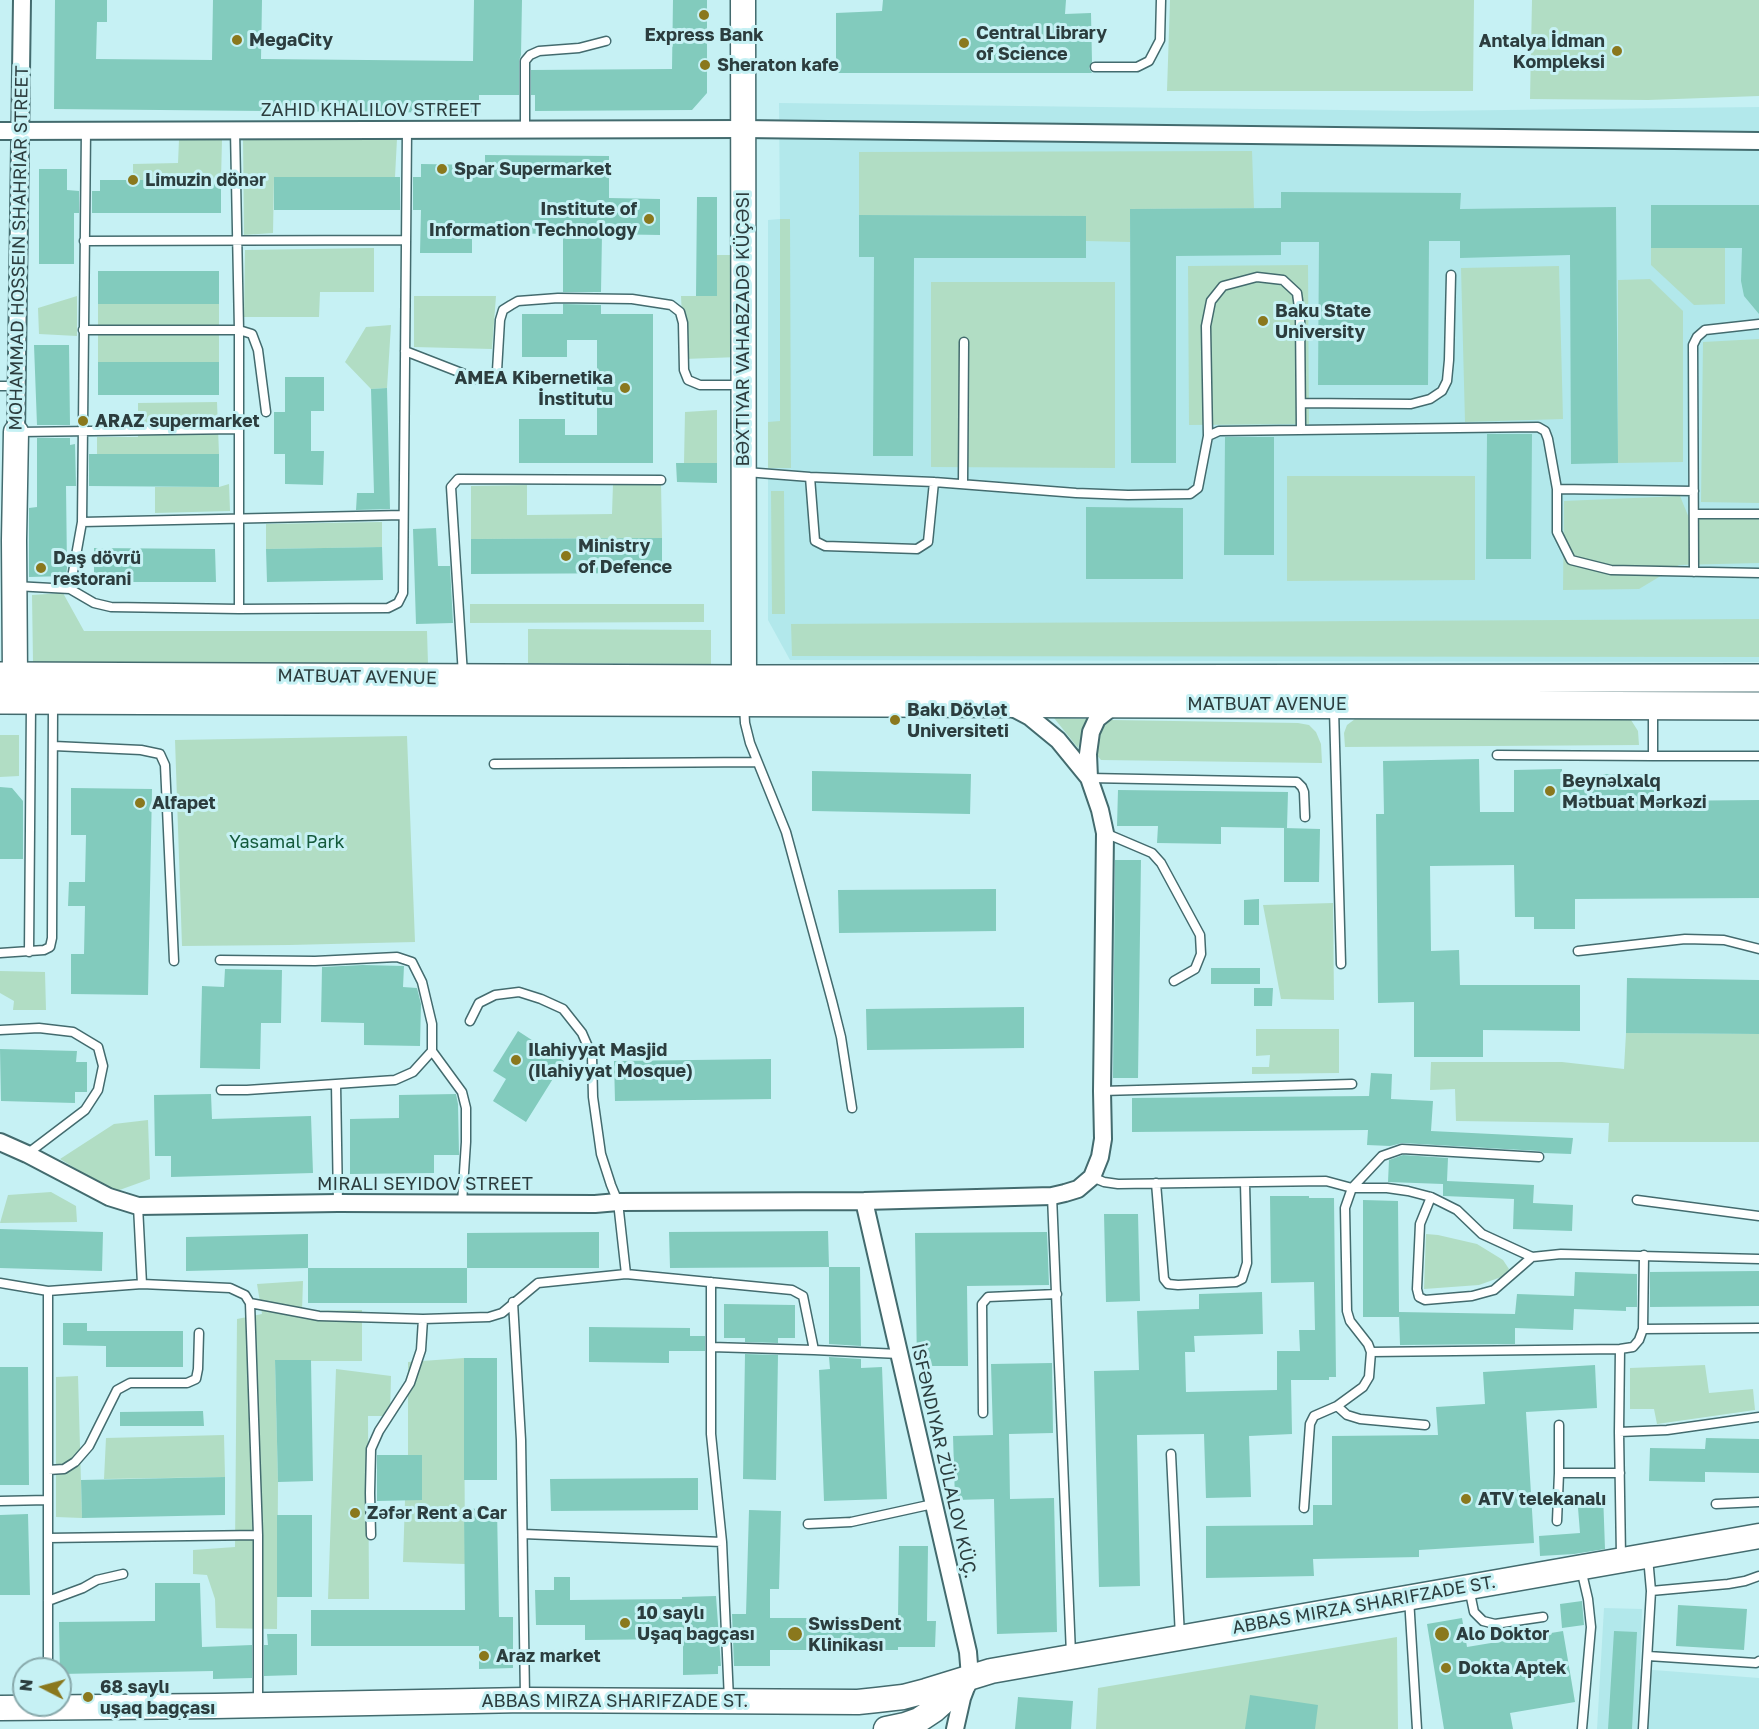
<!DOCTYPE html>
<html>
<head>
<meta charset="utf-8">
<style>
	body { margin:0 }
	#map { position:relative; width:1759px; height:1729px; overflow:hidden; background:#c6f1f4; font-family:"Golos Text",sans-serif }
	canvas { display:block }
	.north { position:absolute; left:12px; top:1657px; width:60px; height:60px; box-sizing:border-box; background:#c6f1f4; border:2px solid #88a9ab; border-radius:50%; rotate:276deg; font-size:16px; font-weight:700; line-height:24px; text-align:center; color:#2c3d3e }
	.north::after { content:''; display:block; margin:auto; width:21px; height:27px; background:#8a781d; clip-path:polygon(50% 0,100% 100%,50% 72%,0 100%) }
</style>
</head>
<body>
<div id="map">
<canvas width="1759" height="1729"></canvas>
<div class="north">N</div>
</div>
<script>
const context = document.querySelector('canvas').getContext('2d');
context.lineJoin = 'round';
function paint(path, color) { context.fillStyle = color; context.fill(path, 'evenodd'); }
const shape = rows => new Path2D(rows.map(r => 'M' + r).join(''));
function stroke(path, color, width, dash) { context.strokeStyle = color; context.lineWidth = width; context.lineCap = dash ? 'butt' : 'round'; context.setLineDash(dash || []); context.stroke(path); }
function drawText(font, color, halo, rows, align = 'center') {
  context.font = font + ' "Golos Text",sans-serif'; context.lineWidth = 6; context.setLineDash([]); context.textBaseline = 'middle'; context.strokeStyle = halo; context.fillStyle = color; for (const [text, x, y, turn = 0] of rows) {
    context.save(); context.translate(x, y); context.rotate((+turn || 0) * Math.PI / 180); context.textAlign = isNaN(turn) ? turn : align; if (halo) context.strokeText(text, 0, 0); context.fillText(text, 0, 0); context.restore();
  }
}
const built = shape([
	[779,103,1422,111,1759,107,1759,662,790,660,768,620,768,220,780,219],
	[1604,1608,1642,1609,1640,1669,1759,1678,1759,1729,1597,1729]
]);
const green = shape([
	[1170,0,1474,0,1473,91,1167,91],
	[1532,0,1759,0,1759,96,1648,100,1530,99],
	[243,138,397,139,395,177,274,177,273,233,244,235],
	[179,140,222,140,221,180,133,180,133,164,178,163],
	[1252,151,1254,208,1130,209,1130,242,1086,241,1086,216,859,215,859,152],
	[780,219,790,219,791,468,768,468,768,422,780,421],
	[374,248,374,292,320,292,319,317,244,317,245,250],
	[1651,248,1725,248,1725,304,1694,305,1651,265],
	[717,255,737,255,739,357,684,359,681,296,717,296],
	[1308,265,1309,424,1189,425,1188,266],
	[1559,266,1563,419,1465,422,1461,268],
	[1650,279,1683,311,1683,462,1618,463,1618,280],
	[931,282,1115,282,1115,468,931,467],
	[77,296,77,336,39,334,38,308],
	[414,296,496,296,492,349,414,347],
	[98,304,219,304,219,362,98,362],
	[391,325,387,388,371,389,345,362,366,327],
	[1759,339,1759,503,1701,502,1703,342],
	[217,402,219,454,97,454,97,437,138,437,138,403],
	[717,410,717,463,684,463,685,412],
	[1287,476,1475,476,1475,580,1287,581],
	[661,483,662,538,471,539,471,486,527,485,527,515,612,514,613,484],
	[229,484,230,511,155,513,155,487,219,487],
	[771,491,784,491,785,614,772,614],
	[1680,496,1689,518,1759,519,1759,563,1679,565,1639,589,1563,590,1564,501],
	[382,522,382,547,266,549,266,524],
	[63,593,84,631,427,631,428,664,33,662,32,595],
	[470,604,704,604,704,622,470,623],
	[1759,619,1759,657,792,656,791,624],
	[528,629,711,630,711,664,528,663],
	[1054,718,1086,719,1078,748],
	[1618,718,1631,720,1638,731,1639,745,1345,747,1344,733,1347,725,1355,719],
	[1111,720,1298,723,1309,725,1316,732,1321,744,1322,763,1101,760,1095,753,1097,739,1101,729],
	[0,735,19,735,19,776,0,777],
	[407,736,415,942,289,945,182,946,175,740],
	[1333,903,1334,1000,1281,999,1263,905],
	[0,971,45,972,46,1010,13,1010,14,1001,0,993],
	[1256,1029,1339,1029,1339,1073,1252,1074,1252,1067,1269,1067,1270,1055,1256,1056],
	[1626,1033,1759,1034,1759,1142,1608,1142,1609,1123,1456,1121,1455,1089,1430,1090,1431,1062,1562,1062,1624,1069],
	[148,1120,150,1179,114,1192,60,1159,114,1124],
	[51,1192,76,1206,77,1222,0,1223,8,1195],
	[1426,1234,1438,1235,1477,1244,1503,1260,1509,1269,1504,1276,1479,1285,1424,1289],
	[303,1281,302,1311,362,1310,362,1361,275,1361,278,1482,277,1629,216,1628,215,1599,207,1575,193,1574,193,1550,235,1547,237,1319,262,1314,257,1284],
	[464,1358,465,1564,403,1562,405,1500,422,1500,422,1455,408,1455,408,1362],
	[1705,1365,1709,1393,1753,1389,1755,1410,1657,1424,1654,1409,1630,1409,1630,1368],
	[336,1369,391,1376,390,1416,368,1416,369,1599,328,1599],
	[78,1376,82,1518,56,1517,56,1377],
	[224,1435,225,1477,104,1479,106,1438],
	[1397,1637,1398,1729,1096,1729,1098,1688]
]);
const building = shape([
	[55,0,107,0,107,22,97,22,96,59,212,60,213,0,262,0,261,59,473,61,474,0,522,0,521,55,519,61,519,95,479,95,479,113,54,109],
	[673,0,707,0,707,93,692,110,535,111,535,95,531,95,531,70,672,69],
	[883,0,1066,0,1065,14,1091,13,1092,62,1089,68,1092,73,836,73,836,13,882,11],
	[485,155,609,156,609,198,660,199,660,235,602,234,601,292,563,292,563,234,472,233,472,253,420,253,421,210,413,210,413,177,421,177,421,164,485,165],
	[39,169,67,169,67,190,79,191,79,213,74,213,74,264,39,264],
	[274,177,400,177,400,210,274,210],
	[100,180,221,180,221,213,92,213,92,191,100,191],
	[1281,192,1461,193,1460,209,1616,207,1618,463,1571,464,1570,255,1460,258,1460,241,1429,241,1428,385,1318,385,1319,242,1281,242,1281,255,1176,256,1176,463,1131,463,1130,209,1281,208],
	[697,197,717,197,717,296,696,296],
	[1651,205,1759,205,1759,314,1744,296,1741,281,1742,248,1651,248],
	[859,215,1086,216,1086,258,914,258,913,456,873,456,874,257,859,257],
	[98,271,219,271,219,304,98,304],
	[563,304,601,305,601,314,653,314,653,463,519,463,519,419,565,419,565,435,597,435,597,340,567,340,567,357,522,357,522,314,563,314],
	[34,345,69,345,70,425,37,425],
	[98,362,219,362,219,395,98,395],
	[285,377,324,377,324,411,311,411,311,451,324,451,323,485,285,484,285,454,274,454,274,412,285,412],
	[387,388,390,509,356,510,357,493,374,493,371,389],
	[1487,434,1532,434,1531,559,1486,559],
	[1225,437,1274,437,1274,555,1224,555],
	[37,438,70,438,70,445,75,444,76,486,66,486,67,568,66,576,29,577,29,508,37,507],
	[89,454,219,454,219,487,89,486],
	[676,463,717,463,717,483,677,482],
	[1086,507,1183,508,1183,579,1086,579],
	[436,528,438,566,450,566,453,623,416,624,413,529],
	[662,538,662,573,471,574,471,539],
	[382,547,383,580,267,582,266,549],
	[94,548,215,549,216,582,94,582],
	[1479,759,1480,812,1514,812,1514,770,1562,769,1562,780,1584,780,1588,776,1594,774,1646,774,1653,776,1656,781,1657,801,1759,800,1759,898,1575,899,1575,929,1534,929,1534,917,1515,917,1514,865,1430,866,1431,951,1459,950,1460,985,1580,985,1580,1031,1483,1030,1483,1057,1414,1057,1414,1002,1378,1003,1376,814,1384,814,1383,761],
	[812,771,971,774,970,814,812,811],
	[0,787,12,788,23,801,23,859,0,859],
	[71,788,152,789,148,995,71,994,71,954,84,954,85,906,68,906,69,882,85,882,86,835,71,835],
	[1118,790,1288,792,1287,828,1221,827,1221,844,1157,843,1158,826,1117,826],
	[1284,828,1320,829,1319,882,1284,882],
	[1115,860,1141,860,1138,1078,1113,1078],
	[996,889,996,931,839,933,838,890],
	[1259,899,1259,925,1244,925,1244,900],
	[363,965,404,966,403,987,417,988,421,1004,420,1046,364,1045,364,1023,321,1022,322,967],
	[1211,968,1260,968,1260,984,1211,984],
	[225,969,282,970,281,1023,261,1023,260,1069,200,1068,202,986,224,987],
	[1627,978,1759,980,1759,1034,1626,1033],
	[1254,988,1273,988,1272,1006,1254,1006],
	[1024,1007,1024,1048,867,1050,866,1009],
	[518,1031,564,1061,526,1122,493,1101,506,1079,493,1071],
	[0,1049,77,1051,76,1062,87,1062,87,1092,75,1092,75,1103,1,1101],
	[771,1059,771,1099,615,1101,614,1061],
	[1371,1073,1392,1074,1391,1099,1433,1101,1431,1131,1573,1138,1571,1154,1544,1153,1539,1151,1402,1143,1390,1146,1367,1145,1368,1130,1132,1132,1132,1098,1369,1096],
	[211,1094,212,1119,311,1116,313,1173,171,1177,171,1156,155,1156,154,1095],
	[456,1094,458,1104,459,1155,434,1155,434,1173,350,1174,350,1119,399,1118,399,1095],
	[1403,1155,1448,1158,1447,1181,1534,1185,1533,1203,1573,1205,1572,1231,1513,1229,1514,1199,1444,1196,1443,1196,1443,1184,1388,1182,1389,1160],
	[1270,1196,1309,1196,1309,1198,1334,1198,1336,1377,1329,1377,1329,1380,1291,1380,1292,1434,1249,1436,1251,1497,1206,1498,1204,1434,1137,1435,1140,1586,1099,1587,1094,1371,1139,1370,1137,1311,1199,1309,1199,1294,1262,1292,1263,1334,1194,1336,1195,1352,1185,1352,1186,1392,1277,1390,1277,1351,1300,1351,1299,1330,1315,1330,1314,1282,1271,1283],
	[1363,1200,1398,1201,1399,1312,1515,1314,1517,1294,1574,1296,1575,1272,1637,1274,1637,1307,1626,1307,1626,1311,1574,1309,1573,1330,1515,1328,1515,1344,1400,1345,1399,1314,1399,1317,1363,1317],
	[1104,1214,1138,1214,1140,1301,1106,1302],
	[0,1229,103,1232,102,1271,0,1268],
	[828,1231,829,1267,670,1268,669,1232],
	[599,1232,599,1268,467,1268,467,1233],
	[1047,1232,1049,1285,967,1286,968,1366,917,1366,915,1233],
	[308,1234,308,1268,186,1271,186,1237],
	[829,1267,860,1267,861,1346,829,1344],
	[308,1268,467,1268,467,1303,308,1303],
	[1759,1271,1759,1306,1650,1307,1650,1272],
	[724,1304,795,1305,795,1338,778,1338,778,1343,745,1342,745,1338,724,1338],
	[63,1323,87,1323,87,1331,183,1331,183,1367,106,1367,106,1346,63,1345],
	[589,1327,690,1328,690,1336,705,1336,705,1351,669,1351,669,1363,589,1362],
	[745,1354,778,1355,776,1480,743,1479],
	[829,1357,861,1359,861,1368,882,1367,887,1499,824,1501,819,1370,830,1369],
	[464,1358,497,1358,497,1480,464,1480],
	[275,1360,311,1360,313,1481,278,1482],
	[1052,1363,1053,1433,1009,1434,1010,1499,1054,1498,1057,1632,997,1634,994,1499,955,1500,953,1436,993,1435,991,1364],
	[1595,1365,1597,1408,1526,1412,1534,1543,1419,1550,1419,1557,1313,1559,1314,1576,1206,1578,1206,1526,1313,1525,1313,1505,1332,1505,1332,1436,1438,1435,1436,1407,1485,1404,1483,1372],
	[0,1367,28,1367,29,1485,0,1485],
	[203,1411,204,1426,120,1426,120,1412],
	[1706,1438,1759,1439,1759,1473,1705,1472,1705,1482,1649,1481,1650,1448,1705,1449],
	[377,1455,422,1455,422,1500,377,1501],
	[225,1477,225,1515,82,1518,81,1480],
	[698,1478,698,1510,551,1511,550,1479],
	[1603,1493,1605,1549,1574,1554,1540,1556,1539,1536,1580,1533,1577,1495],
	[497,1508,499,1617,513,1617,513,1668,479,1669,479,1646,311,1646,311,1610,465,1610,464,1509],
	[749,1510,781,1511,779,1589,770,1589,770,1618,898,1618,899,1546,928,1546,927,1621,936,1621,935,1647,898,1647,898,1650,770,1650,770,1666,734,1666,732,1614,746,1614],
	[28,1514,30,1595,0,1595,0,1515],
	[277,1515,312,1515,312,1597,277,1597],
	[554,1577,570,1577,570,1600,682,1599,682,1597,716,1596,721,1666,718,1666,718,1674,683,1675,683,1639,585,1640,585,1625,536,1625,535,1590,554,1590],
	[155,1583,200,1583,202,1647,252,1645,252,1678,213,1679,213,1671,60,1674,59,1622,155,1621],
	[1582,1601,1584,1625,1562,1628,1560,1604],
	[1678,1605,1747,1609,1744,1650,1676,1646],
	[1462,1618,1467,1647,1563,1631,1575,1702,1510,1713,1513,1729,1444,1729,1427,1624],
	[1614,1631,1637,1632,1632,1729,1608,1729],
	[267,1634,297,1634,297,1675,264,1676,264,1645,268,1645],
	[1250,1695,1318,1705,1315,1729,1245,1729],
	[1018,1697,1073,1701,1071,1729,1015,1729]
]);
const lane = shape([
	[1095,67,1137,67,1149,61,1160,40,1161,0],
	[525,129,525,61,530,55,539,51,579,48,606,41],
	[235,130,239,330,239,609],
	[84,241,406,240],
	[83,330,239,330,252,334,258,350,266,412],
	[405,351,477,379,490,380,496,376,497,371,500,320,503,310,511,305,518,301,558,298,632,299,671,305,680,312,683,323,684,370,688,380,700,385,741,385],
	[0,386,16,386],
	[1301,403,1411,404,1430,399,1442,391,1447,381,1449,360,1451,275],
	[19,432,238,429],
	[1208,436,1206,326,1211,301,1223,286,1257,277,1283,280,1297,293,1300,315,1301,430],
	[746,472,810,477,934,482,1076,493,1128,495,1190,494,1198,488,1208,436,1219,431,1538,427,1545,431,1548,439,1557,489,1694,491],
	[810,477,815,541,825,546,917,549,928,542,934,482],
	[963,484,964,342],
	[1557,489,1557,532,1571,560,1611,570,1759,573],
	[1694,514,1759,514],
	[82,522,403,515],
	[1694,572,1693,345,1697,337,1705,330,1759,324],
	[15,586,70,589,94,603,111,607,239,609,388,608,398,603,403,593,407,130],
	[70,589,82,522,86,130],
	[463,675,451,487,458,479,661,480],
	[744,705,745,723,750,743,786,832,832,1001,841,1037,852,1108],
	[1334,709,1341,964],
	[1653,710,1653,756,1759,756],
	[54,746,141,750,160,754,165,765,174,961],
	[1497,755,1653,756],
	[494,764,757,762],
	[1089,778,1297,782,1302,787,1304,792,1305,817],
	[1105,833,1152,853,1161,863,1200,935,1201,954,1195,969,1174,981],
	[1578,951,1685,939,1724,940,1759,949],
	[29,952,31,704],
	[0,953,44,950,50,947,52,938,53,705],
	[220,960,315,961,397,957,412,962,422,982,432,1024,432,1051,413,1072,395,1080,247,1090,221,1090],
	[0,1030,39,1028,73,1032,98,1047,103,1066,98,1090,85,1110,27,1154],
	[432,1051,462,1092,466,1108,466,1142,462,1203],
	[336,1084,338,1203],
	[1102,1091,1352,1084],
	[1092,1177,1104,1182,1118,1184,1326,1181,1352,1188,1387,1188,1408,1191,1431,1197,1457,1210,1482,1234,1532,1257],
	[1156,1183,1164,1279,1168,1284,1178,1285,1236,1282,1242,1279,1247,1263,1245,1183],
	[1052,1196,1071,1654],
	[1431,1197,1420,1224,1417,1289,1419,1297,1425,1300,1472,1296,1494,1290,1532,1257,1561,1254,1759,1259],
	[1637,1200,1759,1216],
	[138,1206,142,1284],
	[626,1274,792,1290,803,1296,814,1350,899,1354],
	[711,1282,711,1434,722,1542,729,1700],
	[0,1283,48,1291,142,1284,230,1288,245,1295,250,1303,258,1535,258,1702],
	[48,1291,48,1669],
	[513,1302,521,1440,525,1697],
	[250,1303,319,1316,423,1319,489,1317,502,1313,538,1283,626,1274,618,1202,611,1185,601,1154,593,1097,592,1056,582,1033,563,1009,541,999,519,992,495,995,479,1003,470,1021],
	[1643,1329,1644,1255],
	[711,1347,814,1350],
	[1620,1349,1619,1432,1621,1557],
	[1371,1352,1368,1344,1350,1321,1347,1311,1345,1208,1352,1188,1382,1156,1402,1149,1539,1157],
	[1337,1406,1347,1415,1360,1419,1425,1425],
	[983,1413,982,1304,988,1297,1057,1294],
	[1559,1425,1559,1473],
	[1619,1432,1667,1430,1759,1417],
	[1171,1454,1180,1637],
	[48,1470,64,1469,75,1462,89,1446,117,1390,130,1383,187,1383,196,1379,198,1369,199,1333],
	[0,1501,48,1500],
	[1716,1504,1759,1502],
	[1304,1508,1310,1424,1314,1416,1337,1406,1363,1387,1369,1377,1371,1352,1620,1349,1633,1347,1639,1340,1643,1329,1759,1328],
	[1557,1521,1559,1473,1620,1473],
	[808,1524,851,1522,933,1504],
	[523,1534,722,1542],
	[371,1535,370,1493,371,1449,379,1431,410,1383,421,1350,423,1319],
	[48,1538,258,1535],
	[1581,1569,1588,1599,1591,1627,1582,1729],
	[1469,1588,1474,1612,1483,1621,1495,1624,1543,1617],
	[1651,1591,1728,1584,1745,1581,1759,1576],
	[1409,1598,1417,1729],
	[48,1601,83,1588,97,1580,123,1574],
	[1648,1656,1756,1663,1759,1661],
	[1643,1729,1651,1591,1648,1557]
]);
const street = shape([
	[0,131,743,129,1759,141],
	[16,432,22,0],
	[1011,707,1030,717,1058,740,1089,778,1088,754,1091,732,1097,719,1116,704],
	[0,1142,27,1154,109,1197,138,1206,338,1203,595,1204,618,1202,864,1201,1052,1196,1065,1193,1078,1189,1092,1177,1100,1157,1103,1139,1102,1091,1105,833,1100,810,1089,778],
	[864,1201,968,1652,970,1677,962,1698,955,1729]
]);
const secondary = shape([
	[743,0,744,697],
	[15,676,14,540,16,432],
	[0,1708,215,1706,525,1700,858,1702,877,1700,903,1697,926,1691,991,1671,1759,1536],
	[886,1729,905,1725,919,1720,934,1710,964,1683]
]);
const primary = shape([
	[0,676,744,679,1759,678],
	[0,700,1759,706]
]);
const markers = [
	[704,15,6,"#8a781d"],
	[237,40,6,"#8a781d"],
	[964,43,6,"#8a781d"],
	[1617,51,6,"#8a781d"],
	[705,65,6,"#8a781d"],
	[442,169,6,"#8a781d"],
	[133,180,6,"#8a781d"],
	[649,219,6,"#8a781d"],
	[1263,321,6,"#8a781d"],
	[625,388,6,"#8a781d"],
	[83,421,6,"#8a781d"],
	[566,556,6,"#8a781d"],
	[41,568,6,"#8a781d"],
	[895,720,6,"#8a781d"],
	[1550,791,6,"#8a781d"],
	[140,803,6,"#8a781d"],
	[516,1060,6,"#8a781d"],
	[1466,1499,6,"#8a781d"],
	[355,1513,6,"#8a781d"],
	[625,1623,6,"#8a781d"],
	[795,1634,8,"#8a781d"],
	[1442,1634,8,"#8a781d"],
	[484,1656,6,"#8a781d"],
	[1446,1668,6,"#8a781d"],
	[88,1697,6,"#8a781d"]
];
const poiNames = [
	["Central Library",976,33],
	["of Science",976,54],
	["Express Bank",704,35,"center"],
	["MegaCity",249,40],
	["Antalya İdman",1605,41,"right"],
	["Kompleksi",1605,62,"right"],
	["Sheraton kafe",717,65],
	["Spar Supermarket",454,169],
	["Limuzin dönər",145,180],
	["Institute of",637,209,"right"],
	["Information Technology",637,230,"right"],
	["Baku State",1275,311],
	["University",1275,332],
	["AMEA Kibernetika",613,378,"right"],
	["İnstitutu",613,399,"right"],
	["ARAZ supermarket",95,421],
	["Ministry",578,546],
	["of Defence",578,567],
	["Daş dövrü",53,558],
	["restorani",53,579],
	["Bakı Dövlət",907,710],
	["Universiteti",907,731],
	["Beynəlxalq",1562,781],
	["Mətbuat Mərkəzi",1562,802],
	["Alfapet",152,803],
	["Ilahiyyat Masjid",528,1050],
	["(Ilahiyyat Mosque)",528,1071],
	["ATV telekanalı",1478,1499],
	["Zəfər Rent a Car",367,1513],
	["10 saylı",637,1613],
	["Uşaq bağçası",637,1634],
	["SwissDent",808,1624],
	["Klinikası",808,1645],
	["Alo Doktor",1456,1634],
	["Araz market",496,1656],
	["Dokta Aptek",1458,1668],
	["68 saylı",100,1687],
	["uşaq bağçası",100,1708]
];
const streetNames = [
	["ZAHID KHALILOV STREET",371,110],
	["MOHAMMAD HOSSEIN SHAHRIAR STREET",19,248,-89],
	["BƏXTIYAR VAHABZADƏ KÜÇƏSI",743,329,-90],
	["MATBUAT AVENUE",357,677,1],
	["MATBUAT AVENUE",1267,704],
	["MIRALI SEYIDOV STREET",425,1184],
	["İSFƏNDIYAR ZÜLALOV KÜÇ.",944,1461,77],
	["ABBAS MIRZA SHARIFZADE ST.",1364,1605,-10],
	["ABBAS MIRZA SHARIFZADE ST.",615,1701]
];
const parkNames = [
	["Yasamal Park",287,842]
];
paint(built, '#b2e8eb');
paint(green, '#b1ddc4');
paint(building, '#82cbbd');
stroke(lane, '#436b6e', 11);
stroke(street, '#436b6e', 20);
stroke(secondary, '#436b6e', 27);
stroke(primary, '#436b6e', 30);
stroke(lane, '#fff', 8);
stroke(street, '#fff', 16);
stroke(secondary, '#fff', 24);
stroke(primary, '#fff', 27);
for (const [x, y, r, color] of markers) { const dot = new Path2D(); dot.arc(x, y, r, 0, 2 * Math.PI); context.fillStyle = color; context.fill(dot); stroke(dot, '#c6f1f4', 2); }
drawText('bold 18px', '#2c3d3e', '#c6f1f4', poiNames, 'left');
drawText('18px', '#2c3d3e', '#c6f1f4', streetNames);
drawText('18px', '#145a3c', '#c6f1f4', parkNames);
</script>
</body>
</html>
